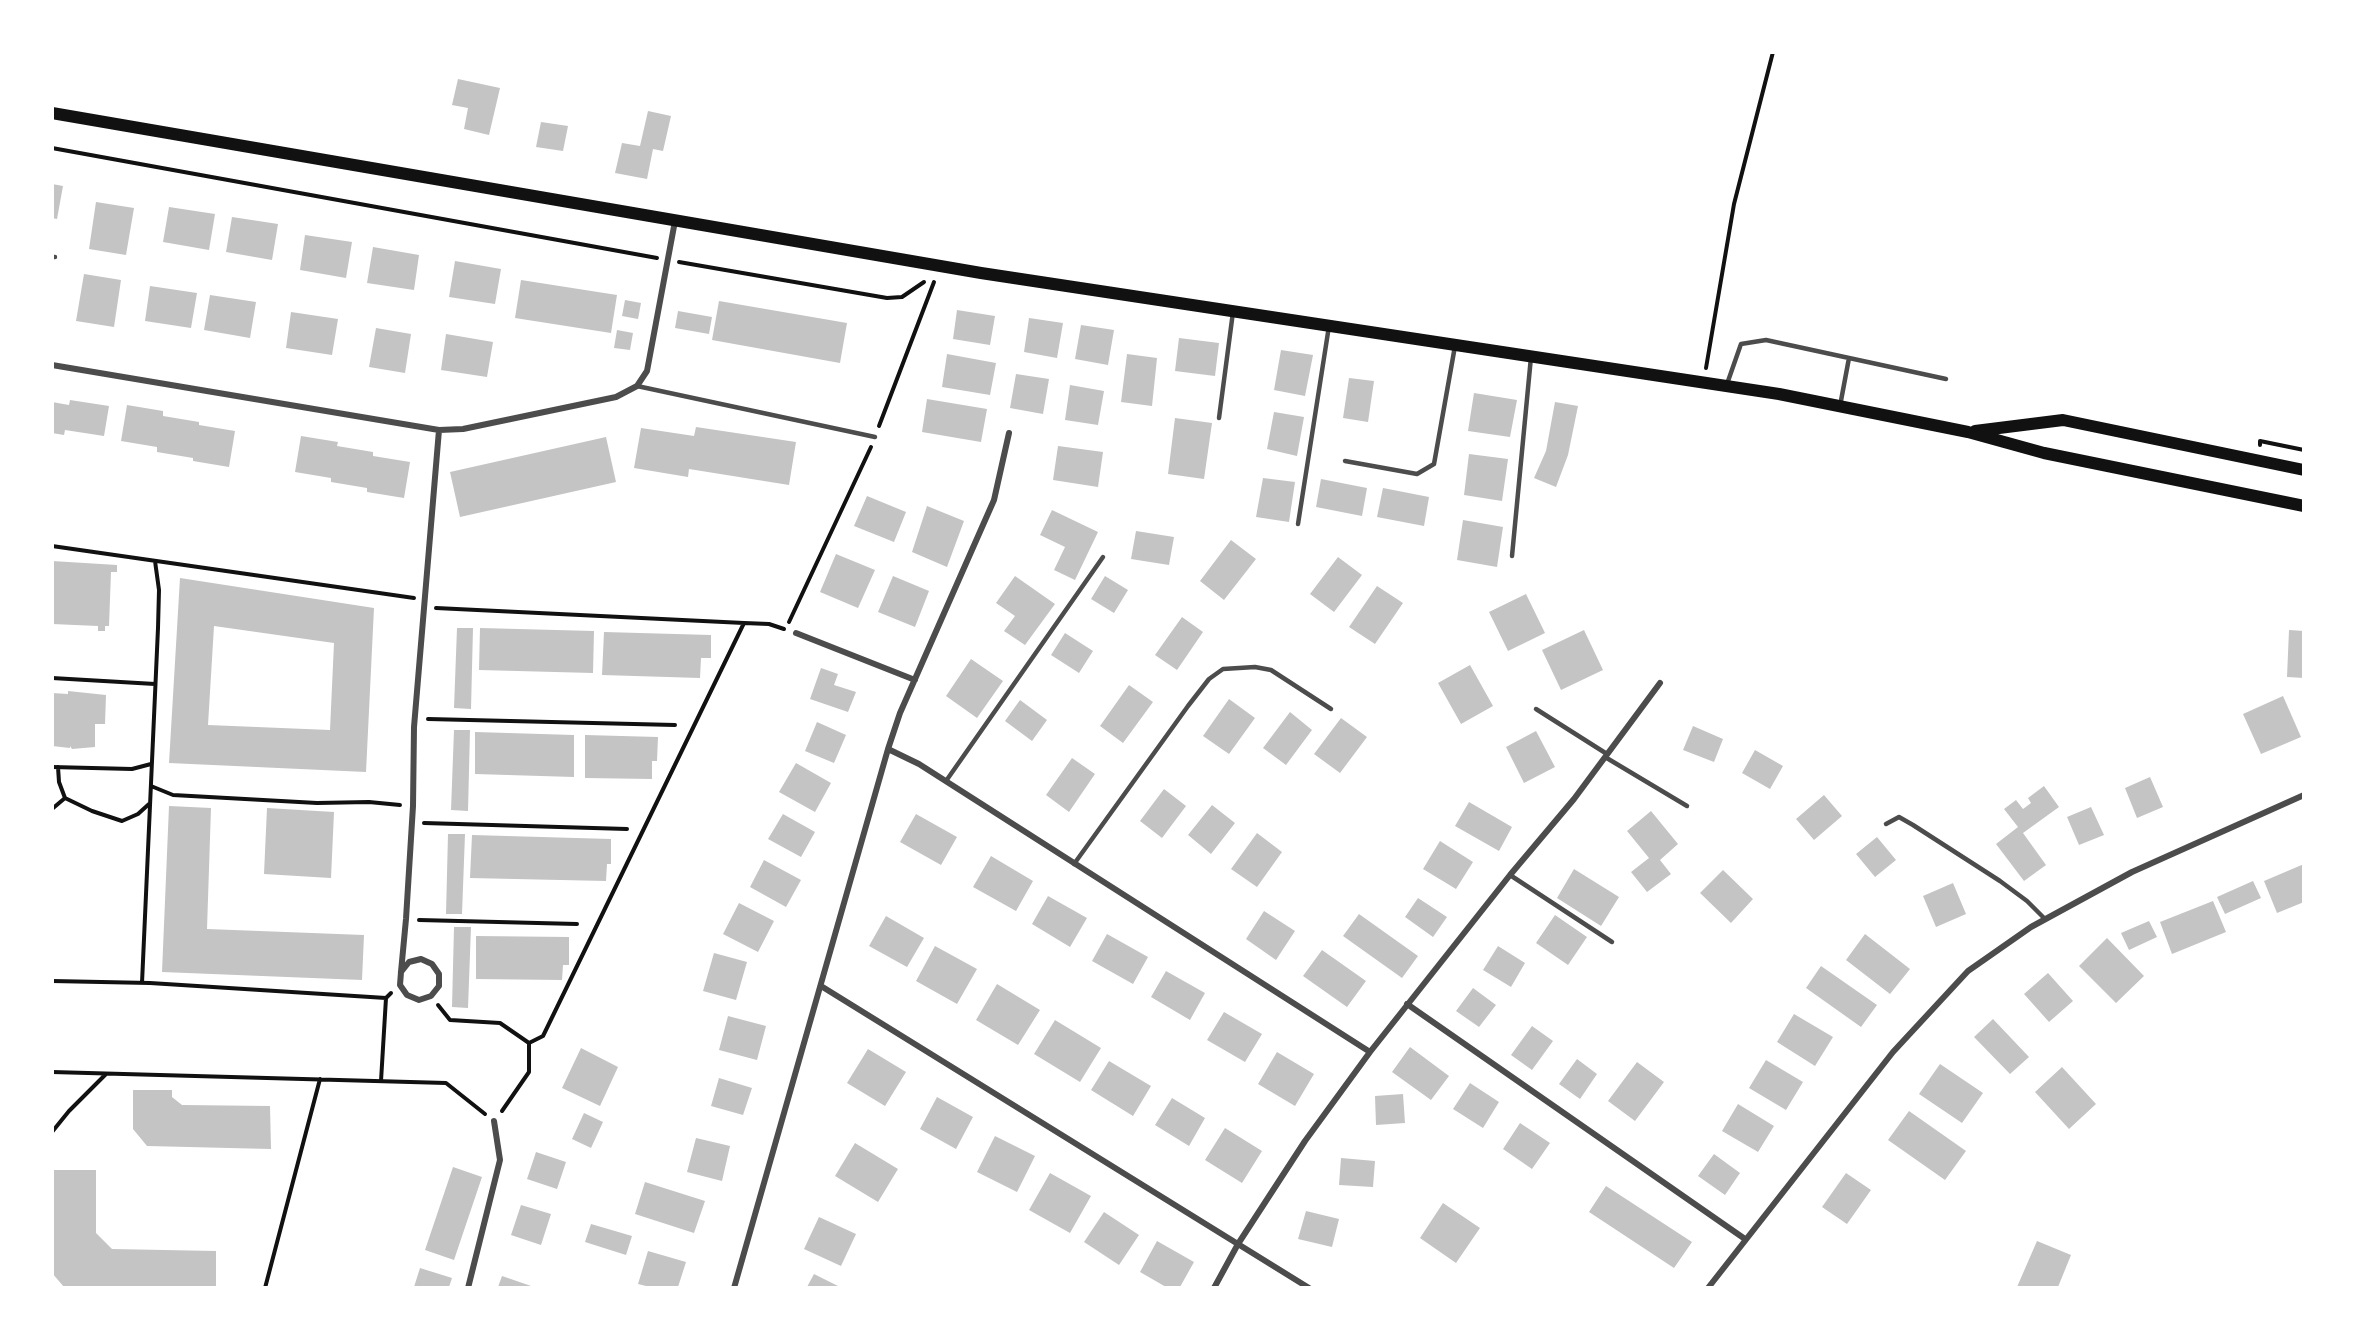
<!DOCTYPE html>
<html>
<head>
<meta charset="utf-8">
<style>
	body { margin:0 }
	#map { position:relative; width:2356px; height:1340px; overflow:hidden; background:#fff; font-family:Roboto,sans-serif }
	canvas { display:block }
	.frame { position:absolute; inset:0; border:54px solid #fff; pointer-events:none }
</style>
</head>
<body>
<div id="map">
<canvas width="2356" height="1340"></canvas>
<div class="frame"></div>
</div>
<script>
const context = document.querySelector('canvas').getContext('2d');
context.lineJoin = 'round';
function paint(path, color) { context.fillStyle = color; context.fill(path, 'evenodd'); }
const shape = rows => new Path2D(rows.map(r => 'M' + r).join(''));
function stroke(path, color, width, dash) { context.strokeStyle = color; context.lineWidth = width; context.lineCap = dash ? 'butt' : 'round'; context.setLineDash(dash || []); context.stroke(path); }
const building = shape([
	[458,79,500,88,489,135,464,129,468,108,452,105],
	[648,111,671,116,663,151,653,149,647,179,615,173,622,143,640,146],
	[541,122,568,126,563,151,536,147],
	[52,184,63,186,57,219,52,218],
	[96,202,134,208,126,255,89,249],
	[169,207,215,214,209,250,163,242],
	[232,217,278,224,272,260,226,252],
	[305,235,352,242,346,278,300,270],
	[373,247,419,255,414,290,367,283],
	[455,261,501,269,495,304,449,297],
	[84,274,121,280,114,327,76,321],
	[521,280,617,295,611,333,515,318],
	[150,286,197,293,191,328,145,321],
	[210,295,256,302,250,338,204,330],
	[625,300,641,303,638,319,622,316],
	[719,301,847,323,840,363,712,340],
	[957,310,995,316,990,345,953,339],
	[678,311,712,317,709,334,675,328],
	[291,312,338,319,332,355,286,348],
	[1029,318,1063,323,1057,358,1024,352],
	[1081,325,1114,330,1108,365,1075,359],
	[376,328,411,334,405,373,369,367],
	[617,330,633,333,630,350,614,348],
	[446,334,493,342,487,377,441,370],
	[1179,338,1219,343,1215,376,1175,371],
	[1281,350,1313,355,1305,396,1274,390],
	[947,354,996,363,990,395,942,387],
	[1127,354,1157,358,1152,406,1121,402],
	[1016,374,1049,379,1043,414,1010,408],
	[1349,378,1374,381,1368,422,1343,418],
	[1070,385,1104,391,1098,425,1065,420],
	[1474,393,1517,400,1510,437,1468,431],
	[927,399,987,409,981,442,922,432],
	[70,400,109,406,104,436,65,430,64,435,52,433,52,402,69,405],
	[1555,402,1578,406,1568,455,1556,487,1534,478,1546,451],
	[127,405,163,411,163,416,199,422,199,425,235,431,229,467,193,461,193,458,157,452,157,447,121,441],
	[1274,412,1304,417,1297,456,1267,449],
	[1175,418,1212,423,1204,479,1168,474],
	[696,427,796,442,789,485,689,469,688,477,634,468,641,428,694,436],
	[301,436,338,442,337,446,373,452,373,456,410,462,404,498,367,492,367,488,331,482,331,478,295,472],
	[606,437,616,482,460,517,450,472],
	[1058,446,1103,452,1098,487,1053,480],
	[1469,454,1508,459,1502,501,1464,495],
	[1263,478,1295,482,1289,522,1256,517],
	[1321,479,1367,488,1362,516,1316,507],
	[1383,488,1429,497,1424,526,1377,517],
	[867,496,906,512,894,542,854,526],
	[927,506,964,521,947,567,912,552],
	[1052,510,1098,532,1075,580,1054,570,1065,547,1040,535],
	[1463,520,1503,527,1497,567,1457,560],
	[1136,531,1174,537,1169,565,1131,559],
	[1231,540,1256,559,1224,600,1200,581],
	[836,554,875,570,858,608,820,592],
	[1338,557,1362,575,1334,612,1310,594],
	[52,561,117,565,117,572,111,572,109,626,105,626,105,631,98,631,98,626,52,624],
	[893,576,929,591,915,627,878,612],
	[1015,576,1055,604,1025,645,1004,631,1015,616,996,603],
	[1105,576,1128,590,1114,613,1091,599],
	[180,578,374,608,366,772,169,763],
	[214,626,334,643,330,730,208,725],
	[1377,586,1403,603,1375,644,1349,627],
	[1526,594,1545,633,1508,651,1489,612],
	[1182,617,1203,632,1177,670,1155,655],
	[457,628,473,628,471,709,454,708],
	[480,628,594,631,593,673,479,670],
	[1584,630,1603,670,1561,690,1542,650],
	[2289,630,2304,631,2304,678,2287,677],
	[604,632,711,635,711,658,701,658,700,678,602,675],
	[1065,633,1093,651,1079,673,1051,655],
	[971,659,1003,681,977,718,946,696],
	[1470,665,1493,706,1461,724,1438,683],
	[821,668,838,674,834,685,856,692,848,712,810,699],
	[1129,685,1153,702,1123,743,1100,726],
	[68,691,106,695,105,724,95,724,95,747,72,749,70,746,70,748,52,746,52,693,68,694],
	[2283,696,2301,737,2261,754,2243,714],
	[1229,699,1255,718,1229,754,1203,736],
	[1020,700,1047,720,1032,741,1005,721],
	[1290,712,1312,730,1286,765,1263,748],
	[1341,718,1367,737,1340,773,1314,754],
	[817,722,846,735,834,763,805,751],
	[1693,726,1723,739,1714,762,1683,750],
	[454,730,470,730,468,811,451,810],
	[1536,731,1555,767,1524,783,1506,747],
	[475,732,574,735,574,777,475,774],
	[585,735,658,737,657,761,652,761,652,779,585,778],
	[1755,750,1783,766,1770,789,1742,773],
	[1072,758,1095,774,1069,812,1046,795],
	[796,763,831,783,815,812,779,792],
	[2150,777,2163,807,2137,818,2125,788],
	[2044,786,2059,807,2023,833,2046,865,2024,881,1996,844,2018,827,2004,809,2016,800,2023,809,2031,803,2028,798],
	[1164,789,1186,806,1162,838,1140,821],
	[1824,795,1842,816,1814,840,1796,819],
	[1469,802,1512,827,1499,851,1455,826],
	[1212,805,1235,823,1211,854,1188,835],
	[169,806,211,808,207,929,364,935,362,980,162,972],
	[2091,807,2104,835,2079,845,2067,817],
	[267,808,334,812,331,878,264,874],
	[1651,811,1678,844,1660,860,1671,874,1647,892,1631,872,1649,858,1627,831],
	[783,814,815,832,801,857,768,839],
	[916,814,957,837,941,865,900,842],
	[1257,833,1282,852,1257,887,1231,869],
	[448,834,465,834,462,914,446,914],
	[472,835,611,839,611,864,607,864,606,881,470,878],
	[1877,837,1896,860,1875,877,1856,854],
	[1440,841,1473,862,1456,889,1423,869],
	[991,856,1033,881,1016,911,973,887],
	[764,860,801,880,786,907,750,887],
	[2304,864,2304,902,2277,913,2264,881],
	[1574,869,1619,897,1601,926,1557,898],
	[1723,870,1753,899,1731,923,1700,893],
	[2253,881,2261,898,2225,914,2217,897],
	[1953,883,1966,914,1936,927,1923,896],
	[1048,896,1087,918,1070,947,1032,924],
	[1418,898,1447,917,1433,937,1405,917],
	[2213,901,2226,932,2172,954,2160,922],
	[739,903,774,921,758,952,723,934],
	[1264,911,1295,931,1276,960,1246,939],
	[1359,914,1418,956,1402,978,1343,936],
	[1555,915,1587,937,1568,965,1536,943],
	[886,916,924,938,907,967,869,946],
	[2149,921,2157,937,2129,950,2121,933],
	[454,927,471,927,468,1008,452,1007],
	[1107,934,1148,957,1133,984,1092,961],
	[1865,934,1910,969,1890,994,1846,960],
	[476,936,569,937,569,965,563,965,562,980,476,979],
	[2107,938,2144,976,2116,1003,2079,966],
	[935,946,977,969,957,1004,916,981],
	[1498,946,1525,963,1511,987,1483,970],
	[1322,950,1366,981,1347,1007,1303,976],
	[714,953,747,962,736,1000,703,991],
	[1821,966,1877,1005,1861,1027,1806,988],
	[1166,971,1205,993,1190,1020,1151,997],
	[2048,973,2073,1001,2049,1022,2024,994],
	[997,984,1040,1010,1018,1045,976,1020],
	[1473,988,1496,1005,1479,1027,1456,1011],
	[1224,1012,1262,1034,1245,1062,1207,1040],
	[1794,1014,1833,1037,1815,1066,1777,1042],
	[728,1016,766,1026,757,1060,719,1050],
	[1993,1019,2029,1057,2010,1074,1974,1037],
	[1055,1020,1101,1048,1080,1082,1034,1054],
	[1532,1026,1553,1041,1532,1070,1511,1055],
	[1410,1047,1449,1076,1431,1100,1392,1072],
	[581,1048,618,1067,600,1106,562,1088],
	[868,1049,906,1072,885,1106,847,1083],
	[1277,1052,1314,1074,1295,1106,1258,1084],
	[1577,1059,1597,1074,1580,1099,1559,1084],
	[1766,1060,1803,1082,1786,1110,1749,1088],
	[1109,1061,1151,1086,1133,1116,1091,1090],
	[1637,1062,1664,1082,1635,1121,1608,1101],
	[1940,1064,1983,1093,1962,1123,1919,1094],
	[2062,1067,2096,1104,2069,1129,2035,1092],
	[719,1078,752,1088,743,1115,711,1106],
	[1470,1083,1499,1102,1483,1128,1453,1109],
	[133,1090,172,1090,172,1097,182,1105,270,1106,271,1149,147,1146,133,1129],
	[1403,1094,1405,1123,1376,1125,1375,1096],
	[937,1097,973,1117,956,1149,920,1129],
	[1172,1098,1205,1118,1189,1146,1155,1125],
	[1738,1104,1774,1126,1758,1152,1722,1131],
	[1909,1111,1966,1151,1945,1180,1888,1140],
	[584,1113,603,1122,591,1148,572,1139],
	[1520,1123,1550,1143,1532,1169,1503,1149],
	[1225,1128,1262,1151,1242,1183,1205,1160],
	[995,1136,1035,1156,1017,1192,977,1172],
	[696,1138,730,1146,722,1181,687,1172],
	[855,1143,898,1169,878,1202,835,1176],
	[536,1152,566,1162,557,1189,527,1179],
	[1714,1154,1740,1173,1725,1195,1698,1176],
	[1341,1158,1375,1161,1373,1187,1339,1185],
	[453,1167,482,1177,454,1260,425,1250],
	[52,1170,96,1170,96,1233,112,1249,216,1251,216,1287,64,1287,52,1273],
	[1050,1173,1091,1196,1070,1233,1029,1210],
	[1846,1173,1871,1190,1847,1224,1822,1207],
	[645,1182,705,1201,694,1233,635,1214],
	[1606,1186,1692,1242,1674,1268,1589,1212],
	[1443,1203,1480,1228,1456,1263,1420,1238],
	[521,1205,551,1214,541,1245,511,1235],
	[1306,1211,1339,1219,1332,1247,1298,1239],
	[1104,1212,1139,1235,1119,1265,1084,1242],
	[819,1217,856,1234,841,1266,804,1249],
	[591,1224,632,1236,626,1255,585,1242],
	[1157,1241,1194,1262,1180,1287,1166,1287,1140,1272],
	[2037,1241,2071,1255,2058,1287,2017,1287],
	[648,1251,686,1262,678,1287,650,1287,638,1284],
	[420,1268,452,1278,449,1287,414,1287],
	[814,1274,840,1287,807,1287],
	[502,1276,534,1287,498,1287]
]);
const path = shape([
	[52,148,657,258],
	[679,262,887,298,902,297,924,282],
	[1706,368,1734,204,1773,52],
	[879,426,934,282],
	[2260,445,2260,441,2304,450],
	[52,546,414,598],
	[436,608,744,623,769,624,784,629],
	[789,622,871,447],
	[52,678,155,684],
	[428,719,675,725],
	[52,767,132,769,151,764],
	[58,767,59,782,65,798,92,811,122,821,138,814,149,804],
	[151,786,173,795,317,803,369,802,400,805],
	[52,809,65,798],
	[424,823,627,829],
	[419,920,577,924],
	[52,981,150,983,386,998,391,993],
	[142,983,158,628,159,590,155,561],
	[438,1005,450,1020,500,1023,529,1043,529,1072,502,1111],
	[529,1043,543,1036,744,623],
	[52,1072,446,1083,485,1114],
	[381,1081,386,998],
	[52,1132,69,1111,106,1074],
	[265,1288,320,1079]
]);
const service = shape([
	[52,257,55,257],
	[1727,384,1741,344,1766,340,1946,379],
	[637,386,875,437],
	[1840,406,1849,358],
	[1219,418,1233,312],
	[1345,461,1417,474,1434,464,1455,346],
	[1298,524,1329,326],
	[1512,556,1531,357],
	[1536,709,1607,754],
	[1605,757,1687,806],
	[946,781,1103,557],
	[1886,824,1899,817,1913,825,2000,881,2027,901,2045,919],
	[1074,864,1188,706,1209,679,1223,669,1255,667,1271,670,1331,709],
	[1510,875,1612,942]
]);
const minor = shape([
	[52,365,439,430,463,429,616,397,637,386,647,371,675,221],
	[796,633,915,680],
	[888,749,919,764,1370,1052],
	[401,972,409,962,421,959,432,964,439,974,439,986,431,996,419,1000,407,995,400,985,401,972,406,919,413,806,414,727,439,430],
	[821,986,1309,1288],
	[1407,1004,1745,1239],
	[468,1288,500,1160,494,1121],
	[734,1288,888,749,900,713,994,500,1009,433],
	[1214,1288,1238,1244,1305,1141,1370,1052,1510,875,1574,799,1660,683],
	[1708,1288,1893,1052,1968,971,2031,927,2132,872,2304,795]
]);
const secondary = shape([
	[52,113,981,273,1779,394,1968,432,2044,453,2304,506],
	[1975,431,2063,420,2304,470]
]);
paint(building, '#c4c4c4');
stroke(path, '#111', 4);
stroke(service, '#4c4c4c', 4.5);
stroke(minor, '#4c4c4c', 6);
stroke(secondary, '#111', 12);
</script>
</body>
</html>
